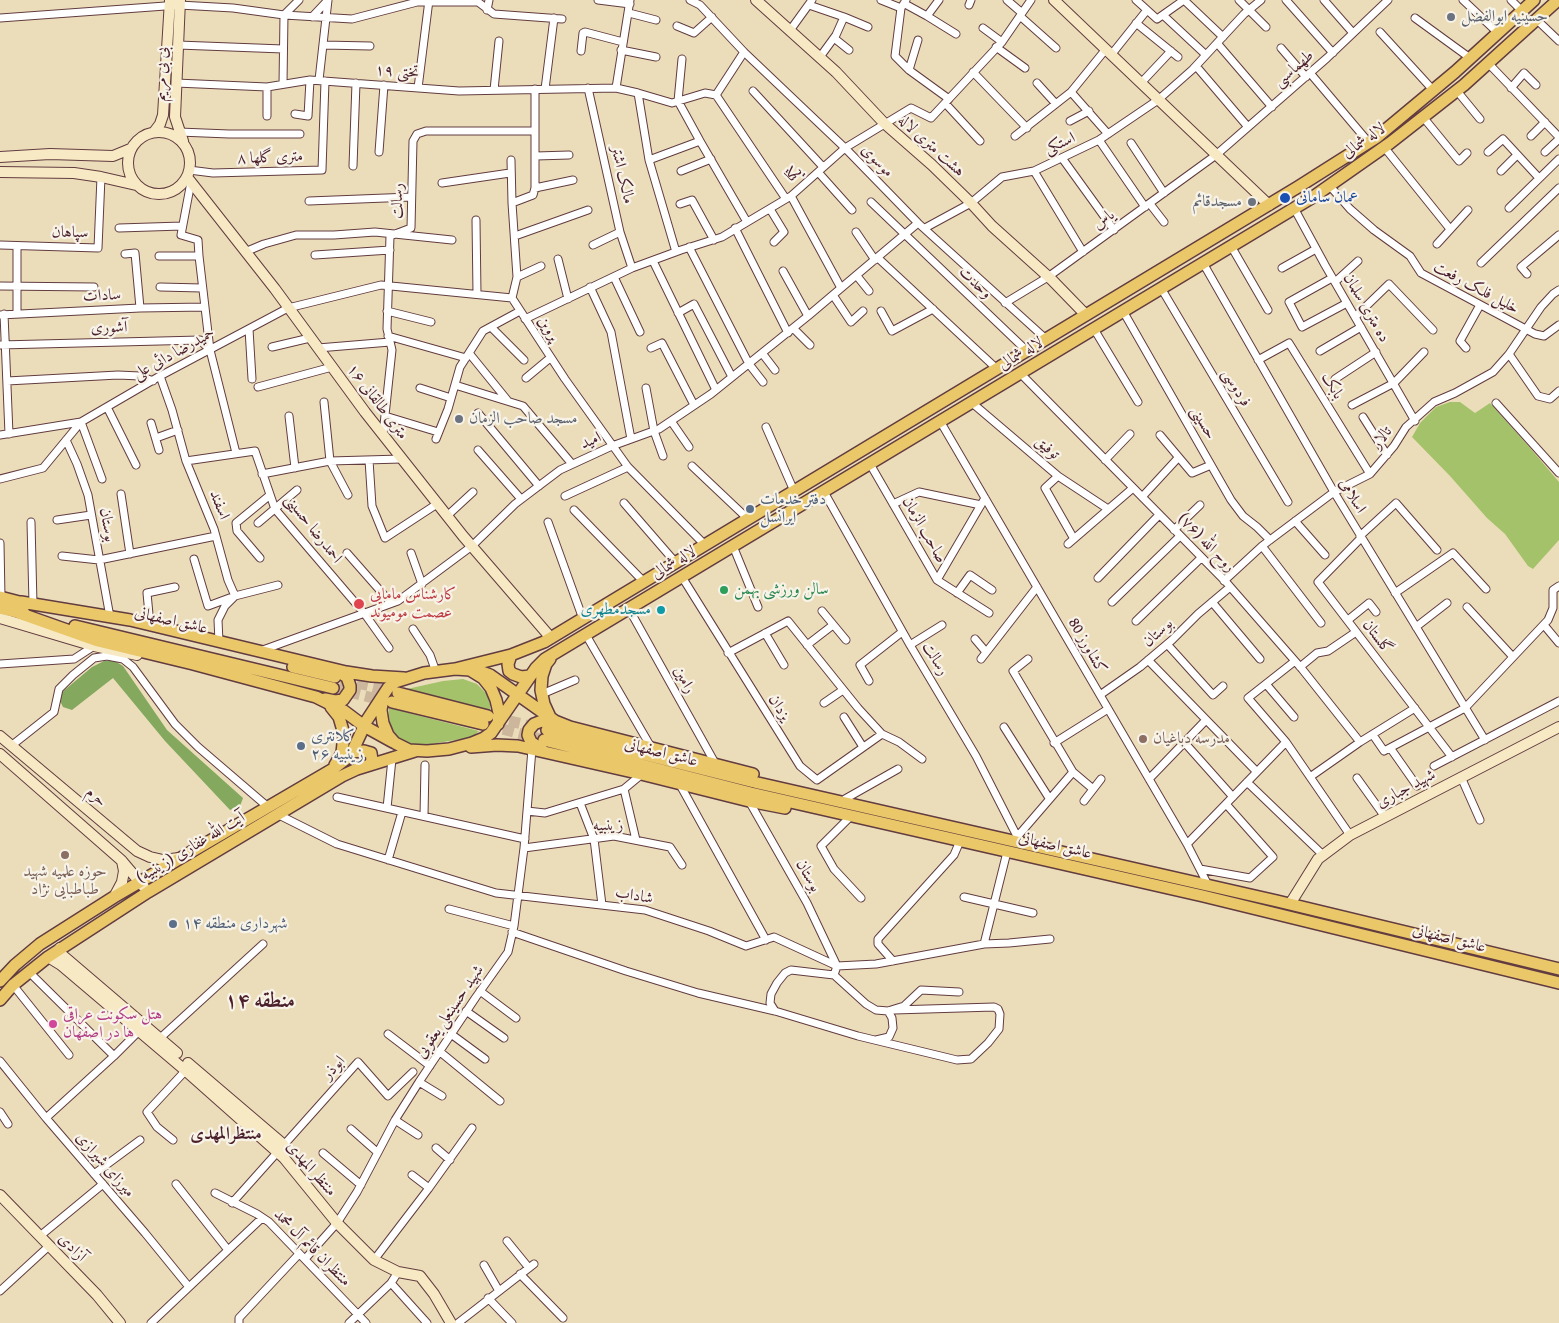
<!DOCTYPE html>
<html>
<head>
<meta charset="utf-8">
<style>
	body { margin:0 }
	canvas { display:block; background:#ecddba }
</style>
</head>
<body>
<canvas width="1559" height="1323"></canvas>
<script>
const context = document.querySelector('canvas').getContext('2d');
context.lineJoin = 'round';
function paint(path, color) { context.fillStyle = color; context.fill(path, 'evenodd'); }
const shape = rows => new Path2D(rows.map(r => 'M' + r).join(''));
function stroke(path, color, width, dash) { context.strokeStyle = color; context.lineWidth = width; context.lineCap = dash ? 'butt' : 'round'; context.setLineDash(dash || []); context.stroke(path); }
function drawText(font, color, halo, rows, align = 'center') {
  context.font = font + ' "Gentium Book Plus",Amiri,serif'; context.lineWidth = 4.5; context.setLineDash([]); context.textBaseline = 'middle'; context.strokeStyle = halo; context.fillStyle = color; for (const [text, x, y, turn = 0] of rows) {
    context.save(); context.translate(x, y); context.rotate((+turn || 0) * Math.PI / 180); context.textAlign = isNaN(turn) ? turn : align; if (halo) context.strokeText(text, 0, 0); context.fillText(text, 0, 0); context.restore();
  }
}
const green = shape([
	[1450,402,1460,402,1475,413,1490,403,1531,449,1559,482,1559,540,1533,569,1528,566,1505,534,1487,518,1450,476,1412,437,1420,423,1436,407],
	[463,679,477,684,486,693,490,704,490,714,398,691,443,681],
	[389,708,479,731,475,735,468,738,455,740,419,746,406,743,398,737,391,727,389,716]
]);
const forest = shape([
	[104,661,115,661,123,666,167,730,243,798,240,806,230,810,165,741,113,678,72,710,63,707,60,701,61,693,92,667]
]);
const primaryTunnel = shape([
	[341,679,396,692],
	[333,688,389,702],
	[493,717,547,730],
	[487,725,544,740]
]);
const street = shape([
	[598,0,630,4],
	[690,0,700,5,744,52,845,148,918,223,1046,339],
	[881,0,901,8],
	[906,0,901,8,895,56,909,70,949,99],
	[1007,0,1022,13],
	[1136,0,1157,19,1184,0],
	[1184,0,1223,37],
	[1239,0,1266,27],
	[1286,0,1333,53],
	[1324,0,1353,33],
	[1463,0,1498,33],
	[1511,0,1522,11],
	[905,4,927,16,956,34],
	[809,5,844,17,868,27],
	[969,5,971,0],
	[487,10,489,0],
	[629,13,656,20],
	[1163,15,1206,55],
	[927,16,939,0],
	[1020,16,1056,48],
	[312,17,328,0],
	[0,18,179,5,233,8,284,15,352,19,417,2,478,2,494,14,562,19],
	[1415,18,1470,58],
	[1536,19,1559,41],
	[1136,23,1178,57],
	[677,26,694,33,712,17],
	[983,28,1002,42],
	[791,29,812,0],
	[1380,32,1433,90],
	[834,38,849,50],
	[1217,43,1272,107],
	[178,45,283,49],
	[323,45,370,46],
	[996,47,1025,68],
	[1281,48,1306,77],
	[621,50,656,57],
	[581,51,583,33,585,32,623,42],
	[1111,55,1147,10],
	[820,57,836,35,844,17],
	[682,59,678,101,700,141,747,222],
	[1488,63,1559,137],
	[1196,66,1248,127],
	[909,70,918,40],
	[973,72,1027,128],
	[1310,73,1365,138],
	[319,80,328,0],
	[176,83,267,87,310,80,459,91,616,88,638,93,649,160,676,252],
	[1037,83,1056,104],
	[1141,83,1171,51],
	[283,84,284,15,299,0],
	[267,87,267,116],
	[418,88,429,0],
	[588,88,620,232,632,268],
	[616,88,630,0],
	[1511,88,1524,73,1536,85],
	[535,89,535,188,533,195,512,203,517,277,512,298,565,379,628,467,705,545],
	[545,89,554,18],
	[494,90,499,41],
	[753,91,823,167],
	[1457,91,1480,119],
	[1071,92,1108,134],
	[638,93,672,103,705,93,716,95,744,52],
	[716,95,786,199],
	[945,103,980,141],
	[295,114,308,116,310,80],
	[1423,117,1459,161,1467,153],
	[1070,121,1089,111],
	[179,132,229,134,300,134],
	[1015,136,1071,92,1106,49],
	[1531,136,1545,122],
	[1099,140,1145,207],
	[1131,143,1164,193],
	[1384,147,1450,229],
	[379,152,384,85],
	[1488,152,1503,139,1539,178],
	[1545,152,1559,139],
	[536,156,569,155],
	[1062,158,1114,230],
	[511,160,512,203],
	[649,160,700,141],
	[353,166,356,83],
	[189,170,213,173,322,170,325,81],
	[681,171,711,159],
	[1034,171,1083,252],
	[1501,171,1517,155],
	[818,172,852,210],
	[191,182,181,235,198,240,199,256,210,350,236,453],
	[442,183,510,173],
	[1329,185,1350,209,1374,230,1410,256,1421,273,1535,334,1544,336,1559,325],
	[535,188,573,180],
	[791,196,841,288],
	[309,201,411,197],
	[871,202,1027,351],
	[680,204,692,200,714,240],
	[1150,204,1164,222],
	[1294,208,1325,265,1415,421],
	[1509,208,1559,159],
	[770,209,784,232,774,242],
	[476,220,477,294],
	[119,228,182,226],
	[735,228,788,333],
	[925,228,971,203,1002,177,1034,171,1099,140,1158,100,1193,69,1244,14,1261,0],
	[856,232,875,260],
	[515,236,588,210],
	[1437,244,1468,210],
	[0,245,98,248,101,177],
	[593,245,620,232],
	[1231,246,1268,310],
	[689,247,749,364,763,382],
	[245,252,264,244,296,235,334,235,375,232,452,240],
	[125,254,135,253,140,308],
	[315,255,390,250],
	[159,256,199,256],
	[878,258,997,369],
	[558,259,568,299],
	[653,261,716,390],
	[1203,263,1334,492,1485,740],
	[1481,263,1559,188],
	[1282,268,1316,249],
	[783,271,808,316],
	[1527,274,1521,267,1559,235],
	[857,276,869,291],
	[517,277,541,266],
	[614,277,640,332],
	[1332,278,1289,302,1302,327,1347,303],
	[1335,282,1358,261],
	[0,286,94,287],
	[160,287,202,288],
	[590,287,611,332,631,439],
	[1161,288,1288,502],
	[833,295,851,322,863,311],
	[1005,303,1048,277,1216,155,1327,58,1388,0],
	[387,311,431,322],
	[881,311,892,331,933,309],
	[1123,311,1231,500,1243,516,1257,527,1270,540],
	[678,313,694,304,732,377],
	[4,314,9,434],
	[17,314,17,246],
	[0,315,140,308,205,307],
	[1355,317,1389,284,1433,330],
	[525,319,632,268,681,250,722,237,791,196,845,148,911,108,931,118,1002,42,1031,0],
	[491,327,524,360],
	[793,328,810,345],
	[249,329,252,379],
	[1094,329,1138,402],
	[388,336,466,358],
	[0,345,200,340,210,350],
	[272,347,310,338],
	[318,348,390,342],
	[651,348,662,343,694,405],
	[1466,348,1460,341,1480,305],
	[1320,351,1361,327],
	[469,353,508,401],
	[762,353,775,370],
	[1509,354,1538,396,1550,399,1559,391],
	[1258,360,1289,343,1370,474],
	[1020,373,1226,582,1302,669,1360,742],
	[160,376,172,410,186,461,214,529,228,580,235,596,225,606,218,620,219,642],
	[526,378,550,358],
	[1335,379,1376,352],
	[7,381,118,375,140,376,153,381],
	[455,385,523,406,572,464],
	[258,387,332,367],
	[420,388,451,398],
	[646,388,654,431,663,456],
	[324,402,330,461,348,495],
	[971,402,1058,476,1108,509],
	[1496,403,1559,473],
	[1352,405,1394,383,1424,352],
	[107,407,136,465],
	[478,413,539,486],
	[289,416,295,468],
	[385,416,438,432],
	[1363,417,1387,455],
	[671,421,689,447],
	[940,421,1187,844,1208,885],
	[151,423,159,450],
	[766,427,794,491],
	[383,434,392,350,387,329,390,236,411,228,413,141,417,134,426,131,535,131],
	[0,435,81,422,102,479],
	[1160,435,1192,473,1211,465],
	[156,438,178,430],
	[436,439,448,409,460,367,483,331,520,311],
	[66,440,77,464,88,495,110,617],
	[478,450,521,499],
	[369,460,372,506,385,538,437,504],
	[1105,460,1130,434],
	[186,461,255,451,275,509,364,613,389,648],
	[870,464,937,580,989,613],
	[692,466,748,519],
	[262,474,330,461,401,459],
	[1058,476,1045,488,1074,539],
	[0,479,43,468,81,422,160,376,288,308,381,285,512,298],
	[824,492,910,645,976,756,1020,842],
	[121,494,130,554],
	[565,496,628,467],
	[1142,497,1178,458],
	[624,503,676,563],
	[893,504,919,492,981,505],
	[574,510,644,582],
	[447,516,473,492],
	[57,520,91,515],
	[1295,521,1325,555],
	[31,522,33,604],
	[548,522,583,619],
	[258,523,297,490],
	[1174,530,1200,505],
	[1360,536,1396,503,1437,550],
	[1361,538,1318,582,1452,757],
	[0,543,1,597],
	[1068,544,1133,488],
	[733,546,758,607],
	[1262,546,1321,623],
	[347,553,391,603],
	[411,553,422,584],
	[62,556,99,560,216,536],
	[260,558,237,531,236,523,270,495],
	[194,559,208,606,235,596,278,585],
	[682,577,800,766,817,780,882,734],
	[1098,578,1159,515],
	[937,580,985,498],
	[1224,581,1262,546,1334,492,1370,474,1394,446,1406,427,1434,402,1455,393,1493,372,1509,354,1541,307,1553,294,1559,290],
	[957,593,970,575,992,590],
	[1395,593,1453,553,1486,589],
	[1112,602,1180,536],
	[1212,602,1260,659],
	[1467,607,1513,657],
	[629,609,715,763],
	[822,611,846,640],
	[1348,620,1369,603,1376,612],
	[1136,621,1201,558],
	[150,625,147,593,175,587],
	[1544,625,1559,643],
	[1416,627,1447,603],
	[413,629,430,655,436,672],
	[765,633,784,665],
	[586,635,651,747],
	[975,639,986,652],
	[1167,644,1213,695,1223,686],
	[807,645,833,625],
	[910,645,942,625],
	[260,651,398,601,472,546,515,504,560,470,612,446,659,429,711,394,808,316,918,223],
	[728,653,788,621,858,708,882,734,899,742,922,759],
	[981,659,1037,587],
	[1028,659,1013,671,1073,772,1093,789],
	[1148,660,1257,772],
	[1295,661,1248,698,1286,742,1350,835],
	[0,664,74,659,94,646],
	[1300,667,1317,653,1328,651,1356,632],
	[869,681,860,665,902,632],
	[1266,684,1294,717],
	[542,694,575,680],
	[1100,695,1140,667,1172,640,1198,614,1230,587],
	[824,703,843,690],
	[844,717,863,747],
	[1004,727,1049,798],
	[1373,735,1384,751,1465,708,1548,620,1553,608,1553,590,1559,586],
	[1184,742,1233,797],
	[1054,743,1108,709],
	[11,746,54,712,59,689,73,675,94,658,107,656,123,659,133,667,175,724,198,747,268,807],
	[1391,749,1417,786],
	[1434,766,1559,701],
	[1310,777,1360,742,1415,708],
	[1461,777,1480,820],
	[1357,778,1385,817],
	[1149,779,1206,720],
	[1247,782,1323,855],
	[679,783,766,940],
	[624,789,636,840],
	[337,797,525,839],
	[845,799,898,769],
	[749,801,807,903,837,966,834,975,866,1004,876,1010,888,1011,904,1006,921,990,959,992],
	[1084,801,1101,779],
	[580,803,594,839,602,905],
	[387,808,392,759],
	[527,811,545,813,624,789,642,774],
	[279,815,337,844,496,893,645,910,709,931,746,946,774,937,837,966,876,964,984,944,1009,943,1050,939],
	[424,816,425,765],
	[848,819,821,846,834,869,861,898],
	[1017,837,1073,772],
	[1187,844,1286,742],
	[524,848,614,836,670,847,682,865],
	[388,860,402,812],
	[1200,869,1250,878,1273,857,1226,804],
	[964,897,1033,913],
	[449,909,514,926],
	[512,932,626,971,698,993,775,1011,858,1036,957,1060,971,1059,988,1043,999,1029,1000,1014,998,1009,994,1007,894,1010],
	[984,944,1007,852],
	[893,961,878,944,878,939,954,855,960,841],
	[29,972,114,1056],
	[13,985,69,1055],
	[480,991,516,1018],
	[466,1011,504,1038],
	[775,1011,770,1003,771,994,777,983,785,973,791,970,834,975],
	[388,1034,430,1066],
	[451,1034,485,1059],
	[158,1040,263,944],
	[876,1040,889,1037,893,1028,892,1018,888,1011],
	[439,1051,500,1101],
	[0,1061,46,1118,145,1233,189,1287],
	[419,1082,442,1096],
	[0,1112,8,1124],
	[46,1118,114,1056,139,1031],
	[395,1120,418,1135],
	[351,1129,377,1152],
	[173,1140,157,1127,147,1112,187,1069],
	[436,1148,450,1160],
	[323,1153,361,1185],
	[94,1174,140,1140],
	[412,1175,429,1188],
	[176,1184,228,1250],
	[215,1193,257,1214,269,1222,366,1323],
	[232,1203,358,1062,388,1096,413,1072],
	[40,1236,103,1184],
	[507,1241,529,1268],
	[305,1259,337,1223,357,1192,395,1120,419,1082,476,997,508,952,514,926,524,848,532,749],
	[374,1260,429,1188,472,1128],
	[484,1265,499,1291],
	[520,1274,563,1318],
	[391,1283,427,1323],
	[0,1291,49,1246],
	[488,1298,512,1323],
	[151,1323,262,1218],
	[239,1323,239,1318,299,1254],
	[349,1323,391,1283,398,1272],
	[458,1323,534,1264]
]);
const secondary = shape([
	[180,0,175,117,183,141],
	[756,0,836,72,884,123,932,165,971,203,992,226,1052,280,1086,315],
	[1054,0,1269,205],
	'128 163a31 31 0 1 1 62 0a31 31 0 1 1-62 0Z',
	[154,132,160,124,163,115,170,0],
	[0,157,50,154,113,156,130,149],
	[0,172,74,173,101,177,136,185],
	[187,177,275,289,365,412,463,536,551,638],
	[0,618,94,646,137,655],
	[0,736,137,851,150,857,163,860,179,858],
	[0,754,121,860,144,887],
	[114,897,122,882,124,871,122,861],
	[1290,904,1318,859,1350,835,1559,727],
	[60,948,61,954,67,959,177,1053],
	[48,957,61,965,186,1071,284,1158,337,1223,374,1260,398,1272,420,1276,434,1294,451,1323],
	[188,1063,283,1144,284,1158],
	[0,1195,97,1295,120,1323]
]);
const primary = shape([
	[0,597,27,604],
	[21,602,130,620,346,672,372,676,404,678],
	[0,608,25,614],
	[19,613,98,641,193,664,316,697,344,711,364,726,393,742],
	[75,626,333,688],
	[511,655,508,664,509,671,513,674,521,677,530,676],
	[550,659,546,664,542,676,541,690,544,704,550,717],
	[293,667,335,677],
	[455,669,511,655,544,642,1298,187,1377,137,1455,72,1534,0],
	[479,671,490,675,555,721,570,727,753,774],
	[398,693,488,716],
	[383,698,381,710,383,723,388,735,395,743,409,750,427,751,449,749,472,743,484,738,491,733,536,668,545,659,1313,197,1390,143,1464,85,1558,0],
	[325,699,335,701,343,700,350,690,350,686,347,677,337,671],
	[392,702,483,724],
	[331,707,339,717,344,734,342,753,335,765],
	[547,730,758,783,1277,901,1559,969],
	[544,740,751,793,1203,896,1559,983],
	[471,747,497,745,518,746,637,773,749,801,785,808],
	[542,750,531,742,528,735,529,730,534,724,539,722,546,720,555,721],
	[351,752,364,751,371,753,372,760,370,765],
	[0,981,15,965,40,944,114,897,333,769,346,759,353,750,367,720,388,688,395,682,424,673,455,669,470,670,483,678,491,688,496,700,499,713,498,724],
	[0,1000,13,985,48,957,148,892,342,776,357,769,415,751]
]);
const markers = [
	[1451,17,5,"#6b7280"],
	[1285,198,6,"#1a4fb4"],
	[1252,202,5,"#6b7280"],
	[459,419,5,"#6b7280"],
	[750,509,5,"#5c6f8a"],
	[724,590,5,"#2e9e5b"],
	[359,604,6,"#e0444e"],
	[661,610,5,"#0f9aa8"],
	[1143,739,5,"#8d6e63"],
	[301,746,5,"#5c6f8a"],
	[65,855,5,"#8d6e63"],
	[173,924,5,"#5c6f8a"],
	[53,1024,5,"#d1479c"]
];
const worshipNames = [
	["حسینیه ابوالفضل",1461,17],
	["مسجدقائم",1242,202,"right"],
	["مسجد صاحب الزمان",469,419]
];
const streetNames = [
	["طهماسبی",1294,69,-41],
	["تختی ۱۹",397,72,4],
	["بی بی مریم",162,74,-88],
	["لاله شمالی",1364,141,-35],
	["استکی",1060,144,-25],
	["هشت متری لاله",931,146,42],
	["۸ متری گلها",270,158,-2],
	["موسوی",877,161,46],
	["یکتا",794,174,-41],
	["مالک اشتر",622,175,77],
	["رسالت",398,201,-89],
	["یاس",1104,220,-36],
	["سپاهان",70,233,1],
	["وحدت",975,283,43],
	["خلیل فلک رفعت",1476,288,28],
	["سادات",102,296,-3],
	["ده متری سلمان",1366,308,60],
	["آشوری",109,328,-1],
	["پروین",548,329,57],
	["حمیدرضا دائی علی",174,354,-29],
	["لاله شمالی",1021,354,-31],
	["بابک",1332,386,59],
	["فردوسی",1236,388,59],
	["۱۶ متری طالقانی",377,402,53],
	["حسینی",1203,423,60],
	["تالار",1382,438,-53],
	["امید",591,441,-25],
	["توفیق",1047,448,40],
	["اسلامی",1352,496,59],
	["اسفند",219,505,68],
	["بوستان",107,525,81],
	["احمدرضا حسینی",313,529,52],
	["صاحب الزمان",924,530,60],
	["روح الله (۷۶)",1206,543,46],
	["لاله شمالی",674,563,-31],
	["عاشق اصفهانی",171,621,13],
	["بوستان",1158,633,-42],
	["گلستان",1377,637,53],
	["کشاورز 80",1087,646,60],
	["رسالت",935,659,59],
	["رامین",684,680,61],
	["یزدان",779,708,58],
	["عاشق اصفهانی",661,753,14],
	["شهید جباری",1406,789,-28],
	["حرم",96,797,40],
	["زینبیه",608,826,-1],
	["عاشق اصفهانی",1055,846,13],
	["آیت الله غفاری (زینبیه)",191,848,-31],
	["بوستان",808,876,60],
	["شاداب",634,896,10],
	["عاشق اصفهانی",1449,939,14],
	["شهید حسینعلی یعقوبی",450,1012,-56],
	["ابوذر",334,1068,-48],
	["میرزای شیرازی",105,1165,49],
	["منتظر المهدی",311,1169,49],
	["آزادی",72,1248,46],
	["منتظران قائم آل محمد",312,1248,45]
];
const transitNames = [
	["عمان سامانی",1296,198]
];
const serviceNames = [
	["دفتر خدمات",760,500],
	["ایرانسل",760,518],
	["کلانتری",311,737],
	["۲۶ زینبیه",311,755],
	["شهرداری منطقه ۱۴",183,924]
];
const leisureNames = [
	["سالن ورزشی بهمن",734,590]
];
const healthNames = [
	["کارشناس مامایی",370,595],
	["عصمت مومیوند",370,613]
];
const cultureNames = [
	["مسجدمطهری",651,610]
];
const educationNames = [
	["مدرسه دباغیان",1153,739],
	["حوزه علمیه شهید",65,872,"center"],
	["طباطبایی نژاد",65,890,"center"]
];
const hotelNames = [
	["هتل سکونت عراقی",63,1015],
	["ها در اصفهان",63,1033]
];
const neighbourhoodNames = [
	["منتظرالمهدی",226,1134]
];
const districtNames = [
	["منطقه ۱۴",260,1002]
];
paint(green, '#a4c26a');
paint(forest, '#83a85e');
stroke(primaryTunnel, '#ccb79d', 11, [11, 5.5]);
stroke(street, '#623c40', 9);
stroke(secondary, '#623c40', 12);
stroke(primary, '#623c40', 14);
stroke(street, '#fff', 7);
stroke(secondary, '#f7e9c3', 10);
stroke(primary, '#eac769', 11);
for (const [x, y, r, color] of markers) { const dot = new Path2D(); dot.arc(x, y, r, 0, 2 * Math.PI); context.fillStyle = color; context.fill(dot); stroke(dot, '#f7f3e8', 2); }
drawText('16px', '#5b616d', '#f7f3e8', worshipNames, 'left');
drawText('16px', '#4a1f2b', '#f7f3e8', streetNames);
drawText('16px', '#164399', '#f7f3e8', transitNames, 'left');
drawText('16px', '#4e5e75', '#f7f3e8', serviceNames, 'left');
drawText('16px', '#27864d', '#f7f3e8', leisureNames, 'left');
drawText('16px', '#be3a42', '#f7f3e8', healthNames, 'left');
drawText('16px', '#0d838f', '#f7f3e8', cultureNames, 'right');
drawText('16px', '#785e54', '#f7f3e8', educationNames, 'left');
drawText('16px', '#b23c85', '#f7f3e8', hotelNames, 'left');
drawText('bold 18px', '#4a1f2b', '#f7f3e8', neighbourhoodNames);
drawText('bold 21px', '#4a1f2b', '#f7f3e8', districtNames);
</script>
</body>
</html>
